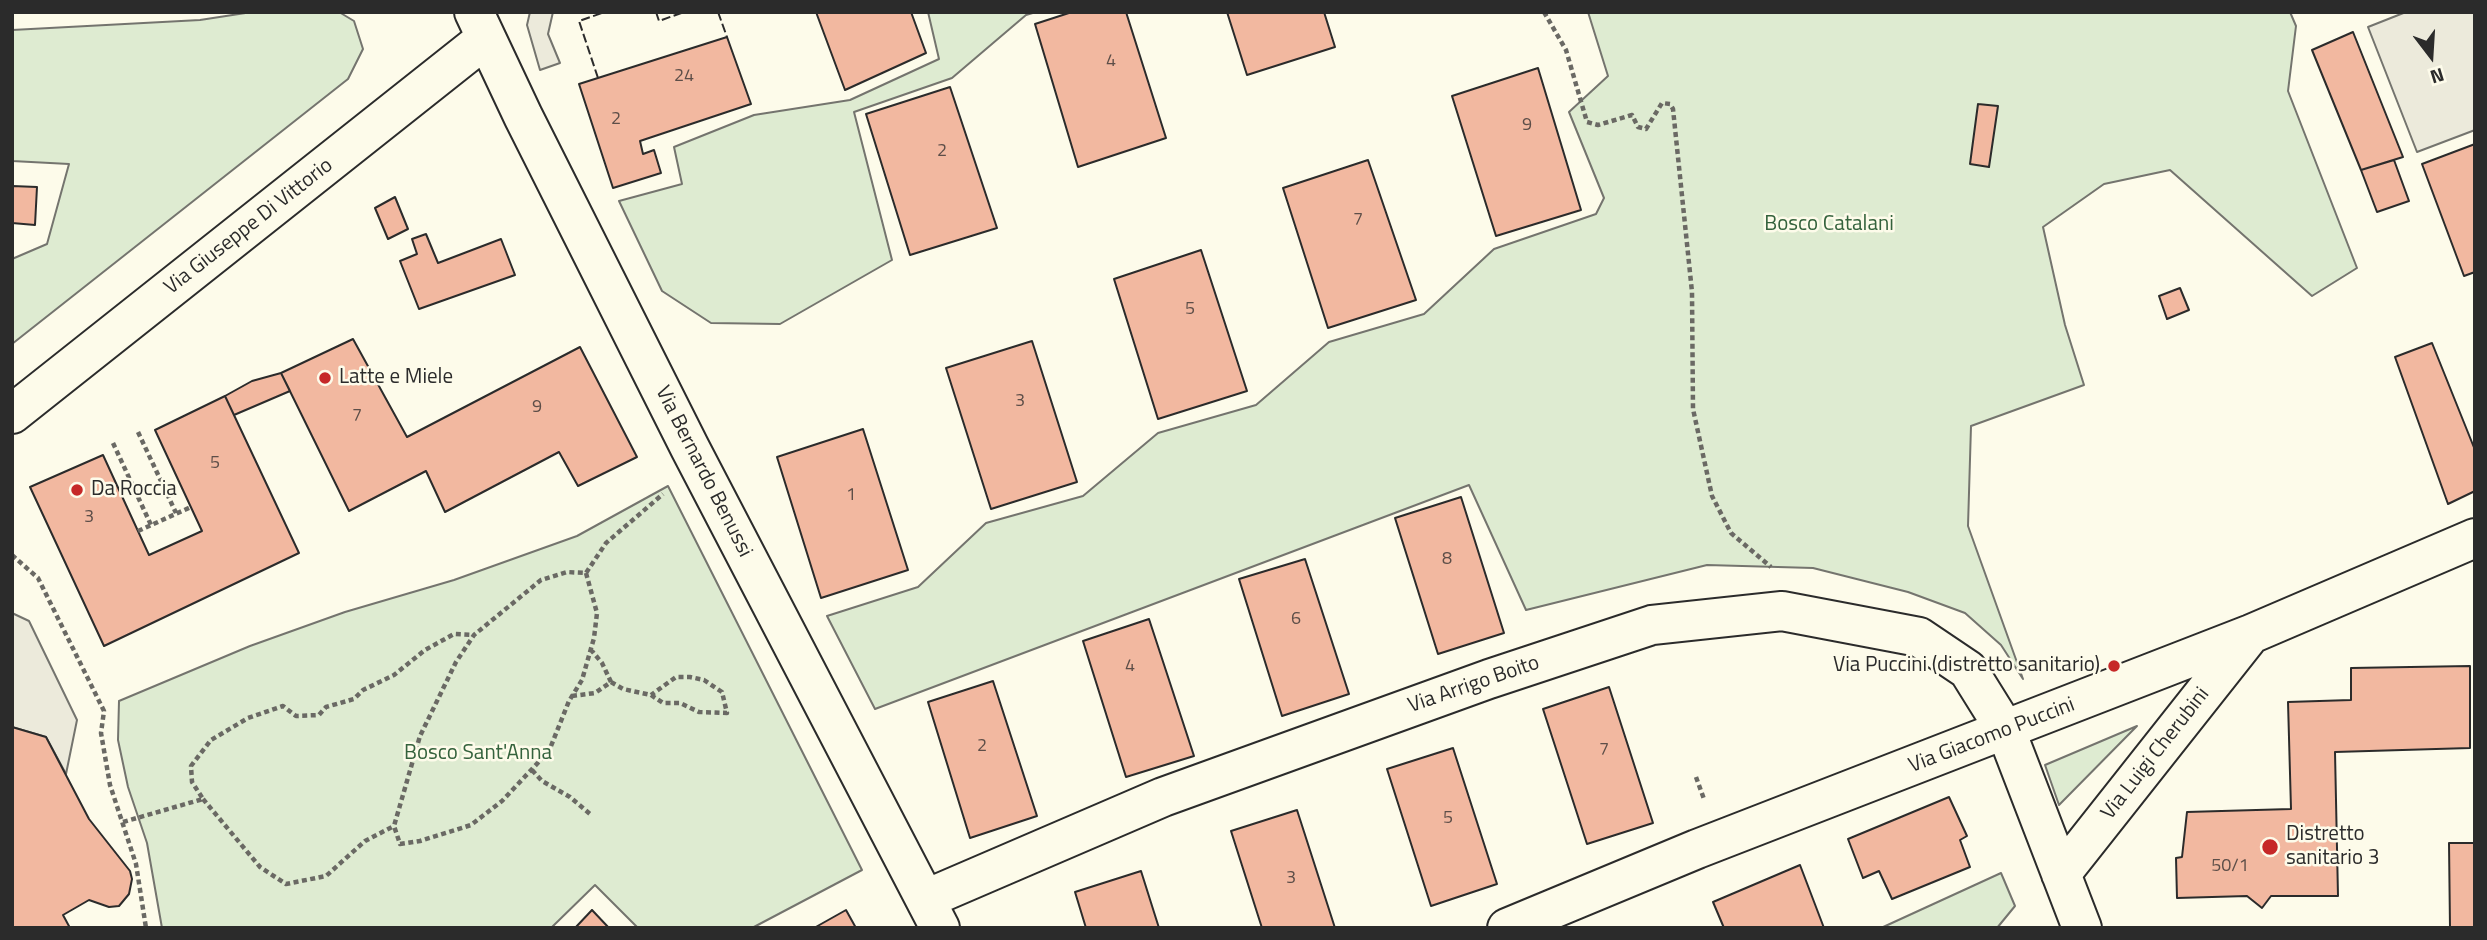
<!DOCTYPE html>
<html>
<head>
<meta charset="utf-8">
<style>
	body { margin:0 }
	#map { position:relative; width:2487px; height:940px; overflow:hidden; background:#fdfbea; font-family:"Titillium Web",sans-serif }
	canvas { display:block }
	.frame { position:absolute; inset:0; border:14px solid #2b2b2b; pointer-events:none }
	.north { position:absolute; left:2396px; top:21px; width:70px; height:70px; -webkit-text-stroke:5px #fdfbea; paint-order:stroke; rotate:163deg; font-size:19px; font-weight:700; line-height:28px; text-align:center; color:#2b2b2b }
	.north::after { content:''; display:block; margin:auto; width:24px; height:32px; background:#2b2b2b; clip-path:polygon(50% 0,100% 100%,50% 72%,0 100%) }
</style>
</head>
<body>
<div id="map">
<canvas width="2487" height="940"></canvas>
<div class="frame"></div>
<div class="north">N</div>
</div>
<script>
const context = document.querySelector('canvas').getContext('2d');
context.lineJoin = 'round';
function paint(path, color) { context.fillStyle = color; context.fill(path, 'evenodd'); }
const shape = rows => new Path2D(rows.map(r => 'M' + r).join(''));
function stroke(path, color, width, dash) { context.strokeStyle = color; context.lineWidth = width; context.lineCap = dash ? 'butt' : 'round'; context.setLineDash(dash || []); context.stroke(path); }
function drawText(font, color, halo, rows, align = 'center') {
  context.font = font + ' "Titillium Web",sans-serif'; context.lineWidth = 5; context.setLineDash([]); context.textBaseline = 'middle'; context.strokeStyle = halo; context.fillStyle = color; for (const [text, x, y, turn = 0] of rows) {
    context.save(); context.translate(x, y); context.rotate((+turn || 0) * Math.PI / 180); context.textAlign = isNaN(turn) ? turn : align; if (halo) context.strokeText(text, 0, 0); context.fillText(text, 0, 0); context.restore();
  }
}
const green = shape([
	[252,12,339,12,354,21,363,49,348,79,12,344,12,259,47,244,69,164,12,161,12,30,200,20,252,12],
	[928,12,1036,12,1026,15,952,78,854,112,892,260,780,324,711,323,662,291,619,201,682,184,674,147,754,115,850,100,939,59,928,12],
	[1588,12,2290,12,2296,26,2288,91,2357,268,2312,296,2170,170,2104,184,2043,227,2065,325,2084,385,1971,426,1968,526,2023,679,2001,645,1965,613,1908,592,1813,568,1707,565,1526,610,1469,485,875,709,827,616,918,587,986,523,1083,496,1158,433,1256,405,1329,342,1424,314,1494,249,1596,214,1604,198,1569,112,1608,76,1588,12],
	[668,486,862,870,752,928,638,928,595,885,551,928,162,928,147,843,128,787,118,740,119,701,250,646,345,612,454,580,577,536,668,486],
	[2137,726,2059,805,2045,765,2137,726],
	[2001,873,2015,906,1997,928,1881,928,2001,873]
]);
const parking = shape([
	[530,12,553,12,548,34,560,63,540,70,527,25,530,12],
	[2406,12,2475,12,2475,130,2417,152,2368,27,2406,12],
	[12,613,29,621,77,720,66,774,46,737,12,727,12,613]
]);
const building = shape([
	[816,12,911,12,926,53,845,90,816,12],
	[1072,12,1126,12,1166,138,1078,167,1035,24,1072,12],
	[1227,12,1324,12,1335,47,1247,75,1227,12],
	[2353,32,2403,157,2361,170,2312,50,2353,32],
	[727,37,751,104,640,141,643,154,654,150,661,173,613,188,579,84,727,37],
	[1538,68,1581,210,1496,236,1452,96,1538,68],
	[950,87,997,228,910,255,866,114,950,87],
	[1978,104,1998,106,1989,167,1970,164,1978,104],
	[2475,144,2475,272,2464,276,2422,164,2475,144],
	[1368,160,1416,300,1328,328,1283,188,1368,160],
	[2394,160,2409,201,2377,212,2361,170,2394,160],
	[12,186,37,187,35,225,12,223,12,186],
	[395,197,408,229,388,239,375,208,395,197],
	[426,234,438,263,501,239,515,275,419,309,400,261,417,254,412,239,426,234],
	[1201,250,1247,391,1158,419,1114,279,1201,250],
	[2180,288,2189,310,2167,319,2159,296,2180,288],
	[353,339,407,437,580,347,637,457,578,486,559,452,445,512,426,471,349,511,281,373,353,339],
	[1032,341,1077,482,991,509,946,368,1032,341],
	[2432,343,2475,450,2475,491,2448,504,2395,357,2432,343],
	[281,373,290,391,234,415,225,396,252,381,281,373],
	[225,396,299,553,104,646,30,487,103,455,149,555,202,531,155,430,225,396],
	[863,429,908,570,821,598,777,457,863,429],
	[1461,497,1504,633,1438,654,1395,518,1461,497],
	[1305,559,1349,694,1282,716,1239,579,1305,559],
	[1149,619,1194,756,1126,777,1083,641,1149,619],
	[2470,666,2470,748,2335,752,2338,896,2271,896,2262,908,2247,896,2177,898,2176,858,2182,857,2187,812,2291,809,2288,702,2351,700,2351,668,2470,666],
	[993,681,1037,816,970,838,928,702,993,681],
	[1609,687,1653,823,1587,844,1543,709,1609,687],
	[12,727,46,737,89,819,130,871,132,879,129,894,119,906,109,907,89,900,63,915,70,928,12,928,12,727],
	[1453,748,1497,884,1431,906,1387,769,1453,748],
	[1949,797,1967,836,1960,840,1970,867,1892,899,1879,871,1863,878,1848,839,1949,797],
	[1297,810,1335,928,1262,928,1231,831,1297,810],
	[2449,843,2475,843,2475,928,2450,928,2449,843],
	[1800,865,1824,928,1724,928,1713,902,1800,865],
	[1141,871,1159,928,1086,928,1075,892,1141,871],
	[592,910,609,928,575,928,592,910],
	[846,910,856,928,814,928,846,910]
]);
const path = shape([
	[1544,12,1566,50,1587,122,1598,125,1632,115,1638,127,1646,129,1662,103,1670,104,1673,109,1692,292,1693,409,1712,496,1731,533,1771,567],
	[138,432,176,513],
	[113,443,151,525],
	[138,531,191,507],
	[12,555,38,578,104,711,101,733,110,785,136,864,146,928],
	[586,573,597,613,594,638,582,680,569,701,549,751,502,801,471,825,420,841,400,844,394,826,420,736,456,662,474,635,541,580,567,572,586,573,606,543,663,494],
	[611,682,623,689,651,695,663,703,680,703,699,712,727,713,722,692,704,680,690,677,676,677,651,695],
	[572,696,595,693,611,682,602,663,592,651],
	[532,770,542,781,570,797,590,814],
	[1696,777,1704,799],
	[203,799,260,867,286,884,326,876,365,841,394,826],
	[123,822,203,799,192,782,191,766,211,740,248,718,283,706,296,716,319,715,326,707,354,699,363,690,394,675,425,650,454,634,473,635]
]);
const street = shape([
	[474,12,523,116,690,448,940,928],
	[12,414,485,39],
	[2061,874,2250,635],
	[926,899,1163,797,1489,679,1652,625,1782,611,1919,637,1968,670,2006,731,2082,928],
	[1507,928,1697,849,2251,634,2475,538]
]);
const fence = shape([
	[656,12,659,21,684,12],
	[718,12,727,37],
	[598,78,579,21,605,12]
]);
const markers = [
	[325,378,7,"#c62828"],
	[77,490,7,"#c62828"],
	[2114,666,7,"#c62828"],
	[2270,847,9,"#c62828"]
];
const numberNames = [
	["4",1111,62],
	["24",684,77],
	["2",616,120],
	["9",1527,126],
	["2",942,152],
	["7",1358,221],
	["5",1190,310],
	["3",1020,402],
	["9",537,408],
	["7",357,417],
	["5",215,464],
	["1",851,496],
	["3",89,518],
	["8",1447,560],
	["6",1296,620],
	["4",1130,667],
	["2",982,747],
	["7",1604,751],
	["5",1448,819],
	["50/1",2230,867],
	["3",1291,879]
];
const parkNames = [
	["Bosco Catalani",1829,225],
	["Bosco Sant'Anna",478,754]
];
const streetNames = [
	["Via Giuseppe Di Vittorio",249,227,-38],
	["Via Bernardo Benussi",703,472,63],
	["Via Arrigo Boito",1474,685,-19],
	["Via Giacomo Puccini",1992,736,-21],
	["Via Luigi Cherubini",2156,754,-52]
];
const poiNames = [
	["Latte e Miele",339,378],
	["Da Roccia",91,490],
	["Via Puccini (distretto sanitario)",2100,666,"right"],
	["Distretto",2286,835],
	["sanitario 3",2286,859]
];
paint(green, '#deebd1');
stroke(green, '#74746e', 2);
paint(parking, '#eceadb');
stroke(parking, '#74746e', 2);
paint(building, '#f2b8a0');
stroke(building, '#2b2b2b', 2);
stroke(street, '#2b2b2b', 42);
stroke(path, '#6a6964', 4.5, [5, 3.5]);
stroke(street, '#fdfbea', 38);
stroke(fence, '#2b2b2b', 2, [9, 3.5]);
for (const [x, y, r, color] of markers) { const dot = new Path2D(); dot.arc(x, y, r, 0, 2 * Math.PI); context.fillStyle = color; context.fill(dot); stroke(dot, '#fdfbea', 2.5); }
drawText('18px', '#5d4e48', null, numberNames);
drawText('21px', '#34623c', '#fdfbea', parkNames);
drawText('21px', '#2b2b2b', '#fdfbea', streetNames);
drawText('21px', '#2b2b2b', '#fdfbea', poiNames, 'left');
</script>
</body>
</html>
